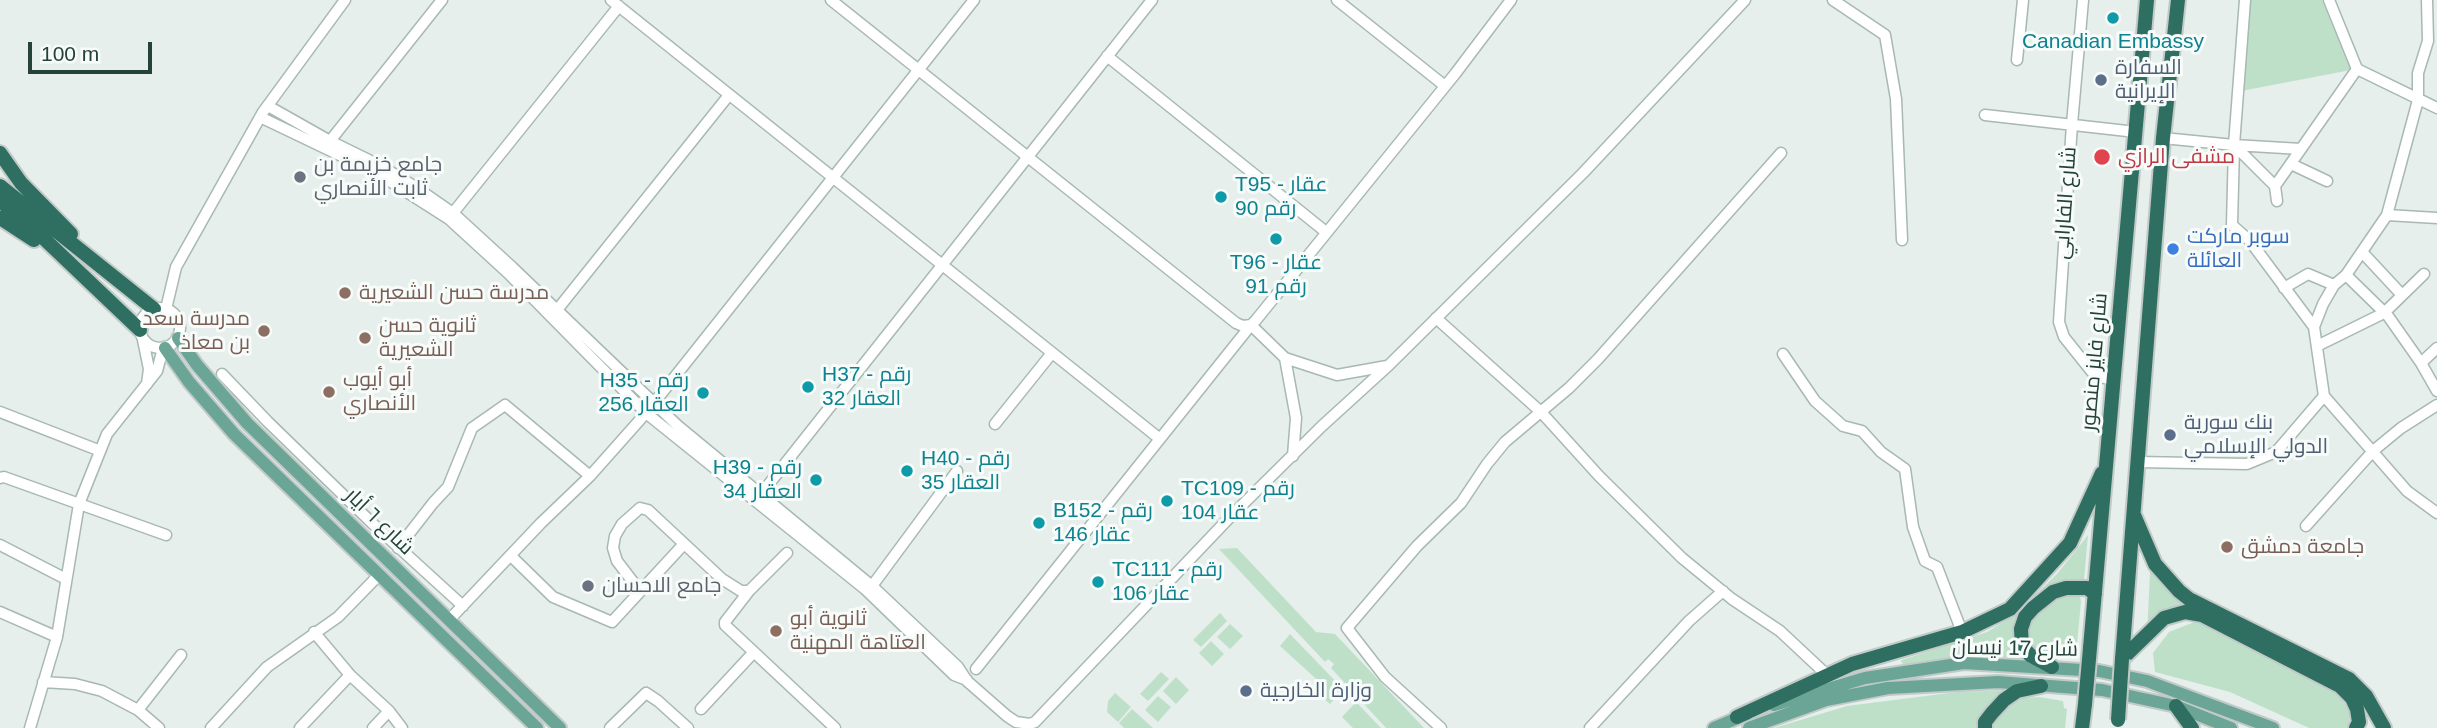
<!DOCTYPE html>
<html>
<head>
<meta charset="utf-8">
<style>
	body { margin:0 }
	#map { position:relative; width:2437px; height:728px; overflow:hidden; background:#e6efeb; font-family:Helvetica,sans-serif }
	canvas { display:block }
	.scale { position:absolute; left:28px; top:42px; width:124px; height:32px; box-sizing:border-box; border:4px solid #24423a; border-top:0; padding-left:9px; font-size:21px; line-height:24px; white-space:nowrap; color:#24423a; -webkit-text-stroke:5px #f7fbf9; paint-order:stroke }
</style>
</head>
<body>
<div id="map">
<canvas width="2437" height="728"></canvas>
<div class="scale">100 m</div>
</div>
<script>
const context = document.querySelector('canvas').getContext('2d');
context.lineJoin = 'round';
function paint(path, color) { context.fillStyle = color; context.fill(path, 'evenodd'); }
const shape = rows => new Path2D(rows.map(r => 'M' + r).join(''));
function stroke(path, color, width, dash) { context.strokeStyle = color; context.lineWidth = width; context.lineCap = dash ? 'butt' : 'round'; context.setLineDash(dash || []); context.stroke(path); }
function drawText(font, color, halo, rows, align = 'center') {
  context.font = font + ' Helvetica,Cairo,sans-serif'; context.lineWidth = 6; context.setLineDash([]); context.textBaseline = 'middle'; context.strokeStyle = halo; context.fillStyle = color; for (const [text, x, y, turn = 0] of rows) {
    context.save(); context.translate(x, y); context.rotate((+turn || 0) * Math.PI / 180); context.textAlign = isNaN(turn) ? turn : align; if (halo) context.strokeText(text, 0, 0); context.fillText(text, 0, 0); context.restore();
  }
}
const green = shape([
	[2248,0,2322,0,2351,70,2241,91],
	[2088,535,2084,580,2049,590,2017,618,2013,646,2024,656,2022,660,2006,657,1960,657,1904,665,1901,662,1902,660,1987,632,2013,616,2057,574],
	[1237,548,1316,632,1335,634,1424,728,1386,728,1331,668,1334,664,1328,659,1325,662,1219,549],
	[2153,570,2196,608,2182,611,2147,637,2150,572],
	[2071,593,2080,597,2081,602,2077,644,2071,649,2054,652,2036,651,2028,646,2028,625,2039,611,2056,598],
	[1220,613,1227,621,1201,647,1193,640],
	[2197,621,2336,691,2350,712,2349,728,2309,728,2230,692,2155,672,2153,653,2169,632],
	[1230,624,1243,636,1230,649,1217,637],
	[1290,634,1343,689,1330,704,1320,695,1325,687,1280,646],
	[1211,641,1224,654,1212,666,1199,653],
	[1161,672,1169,679,1148,701,1140,694],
	[1176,677,1189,690,1176,704,1163,691],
	[2010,690,1981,728,1774,728,1847,706,1957,692],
	[1115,693,1131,707,1118,722,1107,712,1108,701],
	[1158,696,1171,707,1158,722,1145,710],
	[2039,697,2063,701,2064,708,2067,709,2065,728,1990,728,1996,718,2016,702,2024,698],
	[1356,702,1381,728,1353,728,1342,717],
	[1132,709,1153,728,1124,728,1119,723]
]);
const minor = shape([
	[611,0,1160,439],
	[831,0,1236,323,1243,326,1251,325,1256,320,1455,74,1511,0],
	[1337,0,1445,86],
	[1833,0,1885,35,1896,99,1902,240],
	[2083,0,2072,124,2059,322,2064,337,2092,372,2100,377,2113,380],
	[2245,0,2234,145,2275,186,2277,201],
	[2329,0,2357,69,2437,108],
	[2427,0,2428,41,2418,73,2418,100,2387,215,2346,275,2334,285,2323,304,2314,327,2324,396,2407,491,2437,513],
	[1107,56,1326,232],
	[2017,60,2023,0],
	[268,106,330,141,381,166,417,188,453,213,512,267,677,425,872,586,958,667,967,681,1007,716,1016,722,1030,724,1035,722,1231,516,1322,426,1389,365,1583,173,1745,0],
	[1985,115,2136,132],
	[260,117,377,173,449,219,508,273,646,413,865,589,954,675,967,680],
	[2163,138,2234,145,2232,225,2250,241,2314,327],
	[330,141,442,0],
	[2234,145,2301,149,2357,69],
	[2291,164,2327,181],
	[2275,186,2301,149],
	[453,213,619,6],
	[2387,215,2437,218],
	[2362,252,2402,295],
	[2346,275,2388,316,2421,363,2437,391],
	[2284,288,2308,274,2334,285],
	'140 328a20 20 0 1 1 40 0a20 20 0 1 1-40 0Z',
	[166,309,176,267,263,112,345,0],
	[557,310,729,95],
	[1436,318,1541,412,1599,476,1682,558,1732,599,1780,631,1827,675],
	[143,340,149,369,147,384],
	[2317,346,2384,313,2424,274],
	[1783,354,1815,401,1843,426,1862,431,1881,452,1905,469,1913,527,1925,561,1937,567,1962,632],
	[1285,358,1296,418,1293,456],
	[2421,363,2437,348],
	[222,374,268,422,372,523,463,606],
	[0,412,98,450],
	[995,424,1052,353],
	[2137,462,2247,464,2276,452,2324,396],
	[0,478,4,477,166,535],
	[761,494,1152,0],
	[2306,526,2373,451,2401,428,2437,405],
	[0,545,66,579],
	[398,548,433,503,448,487,472,428,505,405,590,476],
	[787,553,749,591,725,622,725,625,835,728],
	[511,556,553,597,612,622,683,545],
	[872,586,957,471],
	[640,591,617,561,613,548,615,536,622,524,640,508,648,510,722,579,741,591,749,591],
	[0,612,57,637],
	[450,619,541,523,590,476,646,413,974,0],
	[314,632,350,675,389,711,402,728],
	[976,669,1251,325,1285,358,1337,375,1387,366],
	[43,682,75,684,102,691,138,710,159,728],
	[701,709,754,652],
	[138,710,181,655],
	[30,728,57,637,79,504,107,434,157,371,163,348],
	[211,728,267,667,338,617,378,576],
	[300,728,350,675],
	[373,728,389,711],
	[610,728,646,693,658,701,688,728],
	[1441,728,1385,677,1347,628,1417,546,1461,503,1487,464,1505,442,1569,388,1598,359,1781,153],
	[1590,728,1689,621,1723,591]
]);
const major = shape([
	[178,338,197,365,247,423,560,728],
	[165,348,189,382,234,434,537,728],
	[1774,705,1865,678,1964,663,2099,671,2147,681,2273,728],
	[1714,728,1747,714],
	[1749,728,1826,700,1888,688,1998,682,2102,690,2176,706,2231,728]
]);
const highway = shape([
	[0,153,21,183,71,234],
	[0,186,154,309],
	[0,201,36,231,140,330],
	[0,218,34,240],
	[2134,515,2155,564,2179,591,2189,599,2349,679,2366,696,2384,728],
	[2090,648,2147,0],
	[2122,659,2163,138,2178,0],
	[2122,659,2164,618,2185,612,2202,615,2340,686,2352,698,2357,709,2359,722,2356,728],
	[2052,667,2030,655,2022,646,2021,629,2025,617,2033,608,2053,592,2066,588,2087,588,2095,594],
	[2176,706,2192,728],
	[1737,717,1852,664,1962,632,2010,609,2070,543,2102,473],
	[1985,728,1985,722,1992,713,2004,700,2017,691,2041,686],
	[2082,728,2085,704]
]);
const highwayBridge = shape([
	[2085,704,2090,648],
	[2118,720,2122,659]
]);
const markers = [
	[2113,18,7,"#0f9aa8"],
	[2101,80,7,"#5c6f8a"],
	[2102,157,9,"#e0444e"],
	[300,177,7,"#6b7280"],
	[1221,197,7,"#0f9aa8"],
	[1276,239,7,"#0f9aa8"],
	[2173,249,7,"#3f7fe0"],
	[345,293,7,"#8d6e63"],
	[264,331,7,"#8d6e63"],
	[365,338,7,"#8d6e63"],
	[808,387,7,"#0f9aa8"],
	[329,392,7,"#8d6e63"],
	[703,393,7,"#0f9aa8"],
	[2170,435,7,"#5c6f8a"],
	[907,471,7,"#0f9aa8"],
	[816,480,7,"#0f9aa8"],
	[1167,501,7,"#0f9aa8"],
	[1039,523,7,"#0f9aa8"],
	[2227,547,7,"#8d6e63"],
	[1098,582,7,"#0f9aa8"],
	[588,586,7,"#6b7280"],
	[776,631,7,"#8d6e63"],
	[1246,691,7,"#5c6f8a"]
];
const cultureNames = [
	["Canadian Embassy",2113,42,"center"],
	["T95 - عقار",1235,185],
	["رقم 90",1235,209],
	["T96 - عقار",1276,263,"center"],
	["رقم 91",1276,287,"center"],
	["H37 - رقم",822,375],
	["العقار 32",822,399],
	["H35 - رقم",689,381,"right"],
	["العقار 256",689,405,"right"],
	["H40 - رقم",921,459],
	["العقار 35",921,483],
	["H39 - رقم",802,468,"right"],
	["العقار 34",802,492,"right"],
	["TC109 - رقم",1181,489],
	["عقار 104",1181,513],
	["B152 - رقم",1053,511],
	["عقار 146",1053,535],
	["TC111 - رقم",1112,570],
	["عقار 106",1112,594]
];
const serviceNames = [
	["السفارة",2115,68],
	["الإيرانية",2115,92],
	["بنك سورية",2184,423],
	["الدولي الإسلامي",2184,447],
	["وزارة الخارجية",1260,691]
];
const healthNames = [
	["مشفى الرازي",2118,157]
];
const worshipNames = [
	["جامع خزيمة بن",314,165],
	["ثابت الأنصاري",314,189],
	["جامع الاحسان",602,586]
];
const streetNames = [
	["شارع الفارابي",2066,203,-86],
	["شارع فايز منصور",2095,362,-85],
	["شارع ٦ أيار",379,522,44],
	["شارع 17 نيسان",2015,649,1]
];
const shopNames = [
	["سوبر ماركت",2187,237],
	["العائلة",2187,261]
];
const educationNames = [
	["مدرسة حسن الشعيرية",359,293],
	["مدرسة سعد",250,319,"right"],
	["بن معاذ",250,343,"right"],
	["ثانوية حسن",379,326],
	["الشعيرية",379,350],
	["أبو أيوب",343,380],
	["الأنصاري",343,404],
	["جامعة دمشق",2241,547],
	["ثانوية أبو",790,619],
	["العتاهة المهنية",790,643]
];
paint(green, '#bfe0c8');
stroke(minor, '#a8b8b2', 13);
stroke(major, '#c2cac8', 16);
stroke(highway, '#c2cac8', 18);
stroke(minor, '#fff', 10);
stroke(major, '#6aa596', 12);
stroke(highway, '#2f6f62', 14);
stroke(highwayBridge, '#c2cac8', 18, []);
stroke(highwayBridge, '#2f6f62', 14);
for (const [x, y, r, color] of markers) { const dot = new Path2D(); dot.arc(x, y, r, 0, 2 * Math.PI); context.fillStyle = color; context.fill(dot); stroke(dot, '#f7fbf9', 2.5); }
drawText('21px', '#0d838f', '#f7fbf9', cultureNames, 'left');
drawText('21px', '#4e5e75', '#f7fbf9', serviceNames, 'left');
drawText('21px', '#be3a42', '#f7fbf9', healthNames, 'left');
drawText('21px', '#5b616d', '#f7fbf9', worshipNames, 'left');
drawText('21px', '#24423a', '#f7fbf9', streetNames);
drawText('21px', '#366cbe', '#f7fbf9', shopNames, 'left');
drawText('21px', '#785e54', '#f7fbf9', educationNames, 'left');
</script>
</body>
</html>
